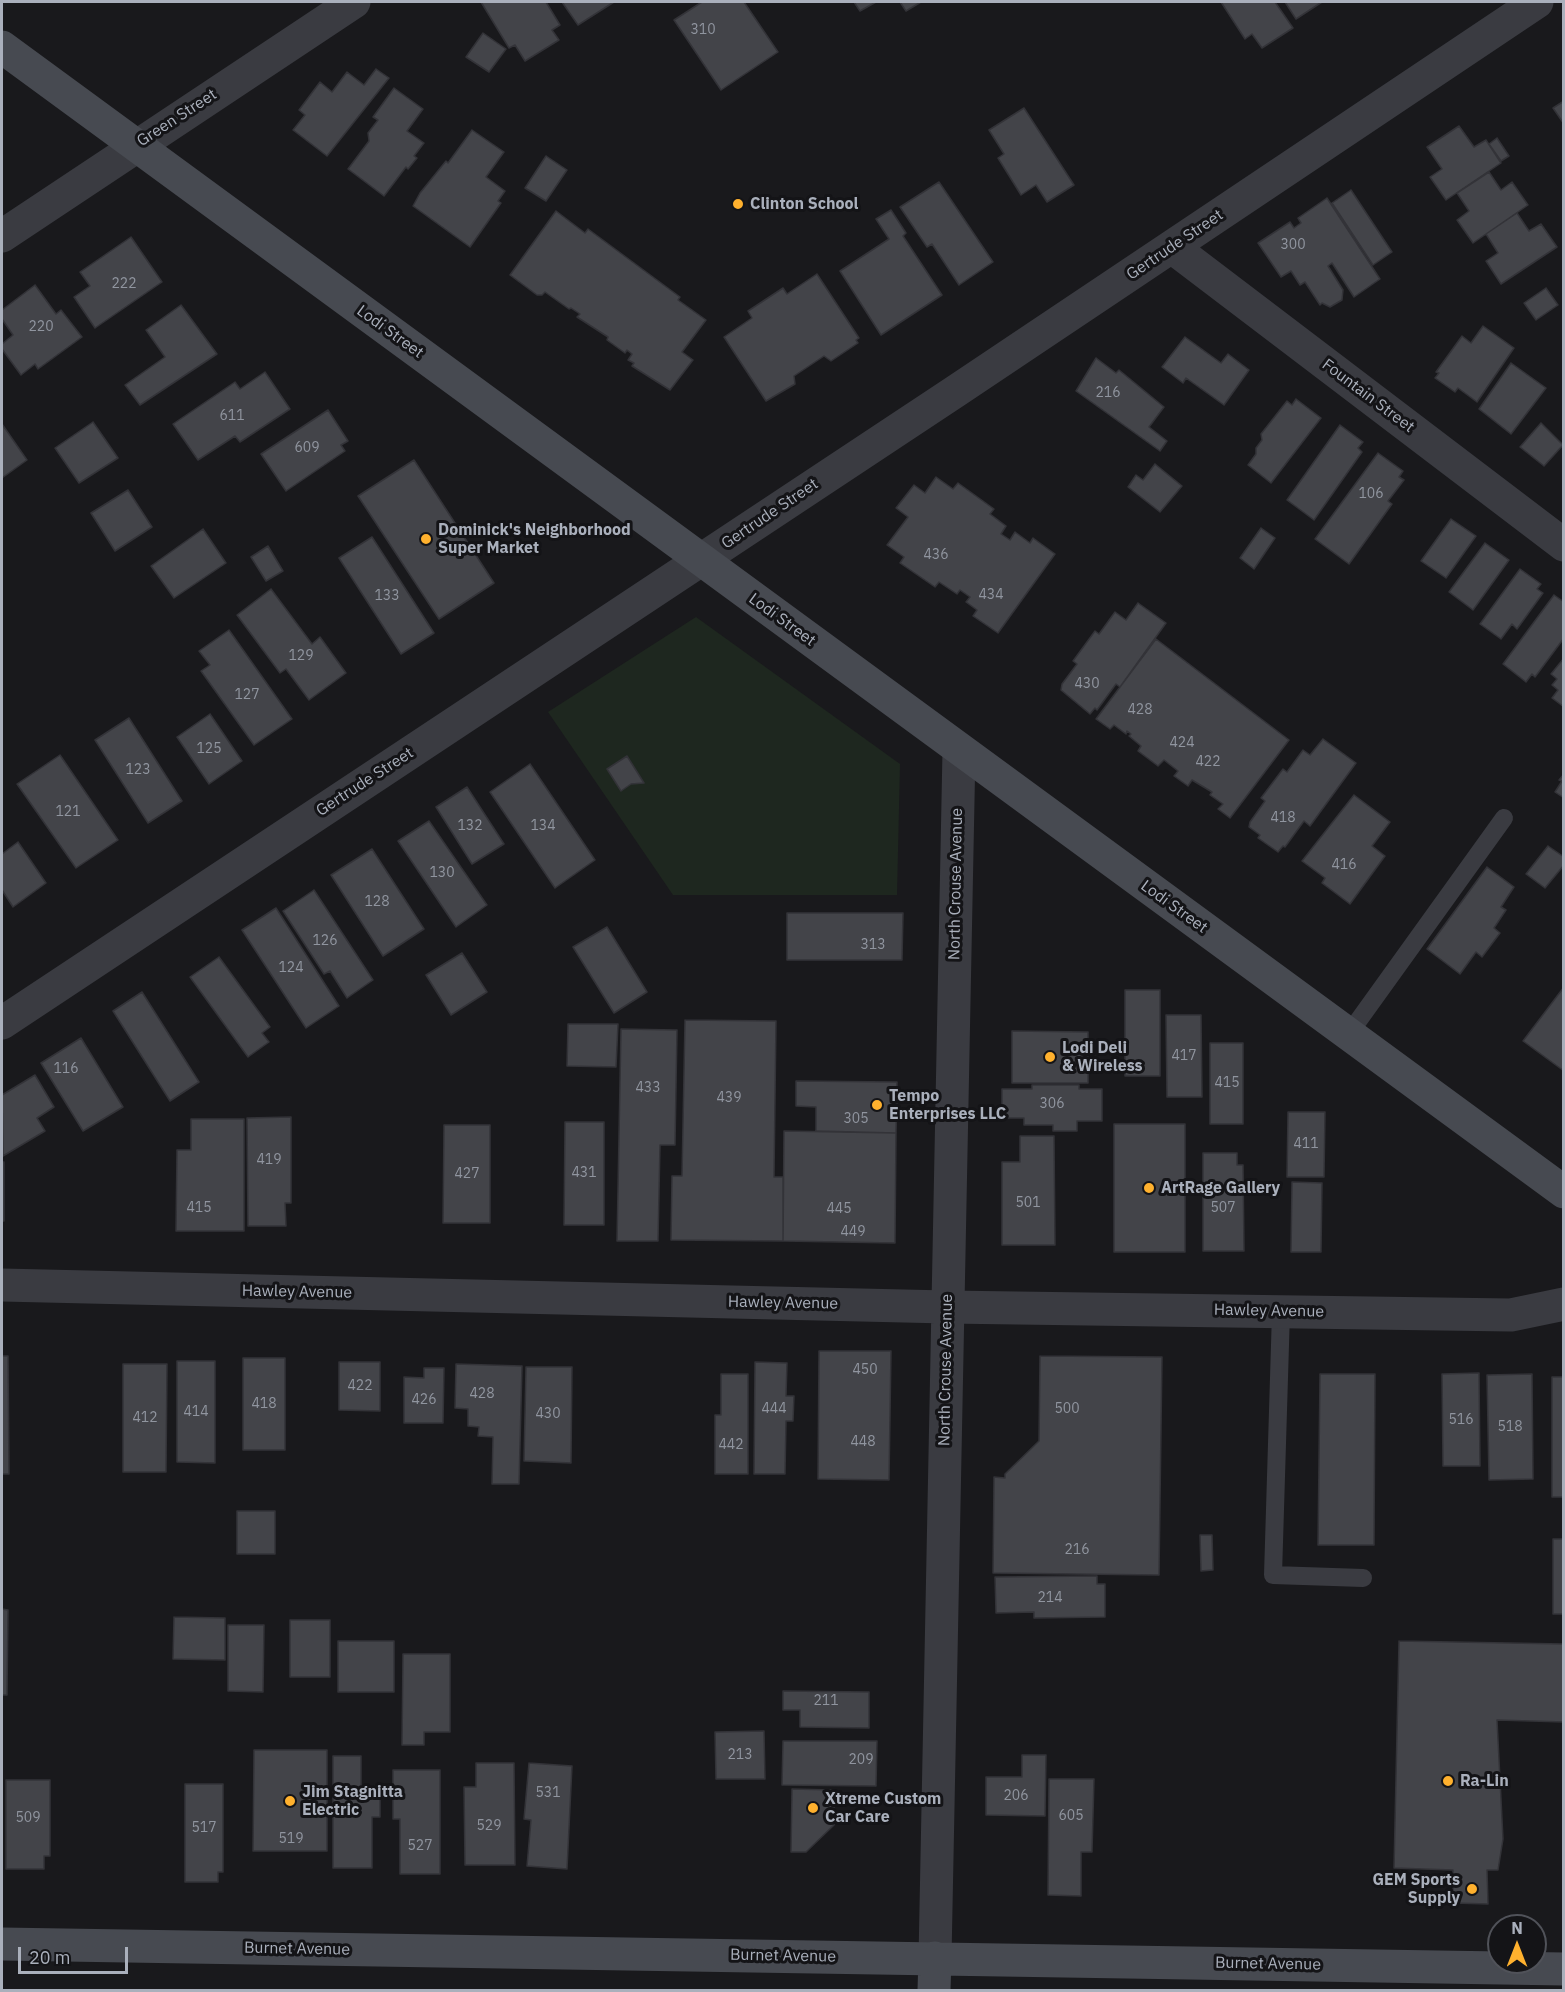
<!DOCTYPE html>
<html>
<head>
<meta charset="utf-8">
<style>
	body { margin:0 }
	#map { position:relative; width:1565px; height:1992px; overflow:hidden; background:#19191c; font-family:"IBM Plex Sans",sans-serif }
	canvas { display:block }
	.frame { position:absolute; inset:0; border:3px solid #aab0bc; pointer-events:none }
	.north { position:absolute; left:1487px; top:1914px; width:60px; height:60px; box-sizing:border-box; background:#141417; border:2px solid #505259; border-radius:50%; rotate:0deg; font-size:16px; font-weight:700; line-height:24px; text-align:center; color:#aab0bc }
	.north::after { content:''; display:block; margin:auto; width:21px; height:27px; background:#ffb12e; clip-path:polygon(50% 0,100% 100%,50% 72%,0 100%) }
	.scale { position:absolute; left:18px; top:1947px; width:110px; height:27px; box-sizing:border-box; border:3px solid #aab0bc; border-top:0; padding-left:8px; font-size:18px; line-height:21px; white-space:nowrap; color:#aab0bc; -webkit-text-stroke:4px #141417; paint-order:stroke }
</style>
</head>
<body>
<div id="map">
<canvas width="1565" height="1992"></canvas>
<div class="frame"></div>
<div class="north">N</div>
<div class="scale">20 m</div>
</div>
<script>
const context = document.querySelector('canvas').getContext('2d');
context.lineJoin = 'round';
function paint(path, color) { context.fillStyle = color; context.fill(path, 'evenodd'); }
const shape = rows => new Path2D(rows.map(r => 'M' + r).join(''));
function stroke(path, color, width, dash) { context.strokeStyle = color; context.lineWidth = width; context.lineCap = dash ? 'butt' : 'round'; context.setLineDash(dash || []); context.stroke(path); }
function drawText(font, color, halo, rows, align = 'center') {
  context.font = font + ' "IBM Plex Sans",sans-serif'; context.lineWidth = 6; context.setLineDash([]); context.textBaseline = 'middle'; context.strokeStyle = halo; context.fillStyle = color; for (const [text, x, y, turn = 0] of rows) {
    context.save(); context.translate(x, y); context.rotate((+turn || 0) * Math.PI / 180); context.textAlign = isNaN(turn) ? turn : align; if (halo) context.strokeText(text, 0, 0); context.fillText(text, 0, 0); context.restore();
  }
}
const green = shape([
	[696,617,900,764,897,895,673,895,548,712]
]);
const building = shape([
	[481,2,546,2,560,25,552,30,559,40,525,61,515,45,509,48,481,2],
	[562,2,614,2,578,25,562,2],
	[702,2,744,2,778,52,721,90,674,20,702,2],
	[854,2,876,2,860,11,854,2],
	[900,2,921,2,906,11,900,2],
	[1221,2,1275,2,1293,28,1262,48,1252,34,1245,39,1221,2],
	[1285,2,1322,2,1296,19,1285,2],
	[483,33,506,49,489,72,466,57,483,33],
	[376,69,389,78,327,156,293,130,305,115,299,110,320,82,332,92,347,72,364,85,376,69],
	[394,88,423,109,407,131,424,143,414,156,417,158,408,169,406,167,384,196,348,169,369,141,368,133,378,120,373,117,394,88],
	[1564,101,1564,124,1553,108,1564,101],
	[1024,108,1074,185,1047,202,1036,185,1021,195,998,158,1004,154,989,130,1024,108],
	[1459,126,1474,147,1486,140,1501,163,1446,200,1430,177,1442,169,1427,147,1459,126],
	[472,130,504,152,486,177,505,191,498,201,501,203,470,247,413,206,420,193,446,161,448,163,472,130],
	[1497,138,1509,156,1501,161,1489,144,1497,138],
	[546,156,567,170,546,201,525,188,546,156],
	[1489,172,1501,190,1512,182,1528,205,1473,243,1457,220,1469,211,1457,193,1489,172],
	[939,182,993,262,959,285,932,244,927,247,900,207,939,182],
	[1351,190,1392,252,1373,265,1332,203,1351,190],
	[1327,198,1380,279,1354,297,1332,263,1328,266,1343,290,1342,300,1330,307,1322,303,1320,305,1305,282,1300,285,1291,271,1281,277,1258,243,1290,222,1294,228,1301,223,1298,218,1327,198],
	[891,210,906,233,903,236,942,295,881,335,840,271,889,239,876,219,891,210],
	[556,211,585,233,588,229,680,297,678,300,706,320,682,352,693,360,670,390,632,366,634,363,628,360,632,354,627,350,625,353,607,340,608,337,577,317,580,314,571,308,569,309,545,292,542,295,537,295,510,275,556,211],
	[1517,213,1529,231,1541,224,1557,247,1501,284,1486,261,1498,253,1486,234,1517,213],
	[131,237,162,282,95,328,74,297,90,286,80,272,131,237],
	[817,274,859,338,856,340,858,343,831,361,824,356,794,376,795,384,766,401,724,337,752,318,748,311,783,288,787,294,817,274],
	[35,285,56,314,61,310,82,337,38,369,35,364,21,375,2,349,2,344,13,335,2,319,2,310,35,285],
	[1546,288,1558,305,1536,320,1524,303,1546,288],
	[181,305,217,354,140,405,125,385,165,357,146,330,181,305],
	[1483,326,1514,348,1477,402,1458,388,1455,392,1435,378,1439,373,1436,372,1462,336,1471,343,1483,326],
	[1185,337,1221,363,1228,354,1249,370,1224,405,1186,378,1183,383,1162,367,1185,337],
	[1096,358,1116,373,1119,370,1164,407,1149,427,1167,441,1160,451,1076,391,1096,358],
	[1511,363,1546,388,1511,434,1479,409,1511,363],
	[265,372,290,409,240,442,235,436,198,460,173,424,235,382,240,389,265,372],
	[1296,399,1321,418,1271,483,1248,465,1256,454,1256,448,1262,440,1261,434,1287,401,1292,405,1296,399],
	[328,410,348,441,341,445,345,451,286,491,261,454,328,410],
	[93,422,118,458,79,483,55,448,93,422],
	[1541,423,1563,445,1544,466,1520,447,1541,423],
	[2,424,27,460,2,478,2,424],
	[1340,425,1363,442,1358,448,1362,452,1314,520,1287,500,1340,425],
	[1378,453,1403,471,1399,477,1404,480,1388,501,1392,504,1349,564,1315,539,1378,453],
	[414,460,494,583,439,619,358,496,414,460],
	[1155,464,1182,486,1160,512,1128,487,1136,475,1143,480,1155,464],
	[936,477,953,489,958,483,994,509,990,514,1006,526,1001,534,1010,540,1015,532,1030,543,1033,538,1055,554,998,633,973,616,977,610,966,602,970,597,960,590,957,594,939,582,935,587,900,563,904,557,887,545,908,517,896,508,914,485,925,493,936,477],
	[128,490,152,527,115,551,91,513,128,490],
	[1451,519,1476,536,1446,578,1421,561,1451,519],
	[1261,528,1275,538,1254,569,1240,558,1261,528],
	[203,529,226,563,174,598,151,566,203,529],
	[372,537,434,633,401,654,339,558,372,537],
	[1485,543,1509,560,1473,610,1449,592,1485,543],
	[268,546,283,571,266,581,251,557,268,546],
	[1520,569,1541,584,1537,589,1543,593,1517,629,1512,624,1501,639,1480,624,1520,569],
	[271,589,312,644,320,637,346,673,309,700,286,669,280,673,237,615,271,589],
	[1554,595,1564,602,1564,638,1535,677,1532,674,1526,682,1503,664,1554,595],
	[1138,603,1166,623,1120,687,1116,684,1097,710,1095,708,1090,714,1061,690,1062,684,1077,664,1073,661,1095,631,1099,634,1115,612,1126,620,1138,603],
	[229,630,292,719,254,745,201,671,210,665,199,651,229,630],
	[1156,639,1289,740,1230,818,1218,809,1223,804,1210,795,1212,792,1192,780,1188,786,1174,776,1178,771,1164,760,1158,766,1138,751,1141,746,1129,736,1131,734,1127,731,1126,734,1114,725,1110,729,1096,719,1156,639],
	[1564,658,1564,707,1552,698,1558,690,1552,685,1557,679,1551,674,1564,658],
	[210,714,242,761,209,784,177,737,210,714],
	[129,718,182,801,148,823,95,740,129,718],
	[1323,739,1356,763,1310,826,1304,821,1285,847,1283,846,1278,852,1258,838,1260,835,1249,827,1250,822,1265,801,1261,798,1283,769,1287,772,1303,750,1310,755,1323,739],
	[60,755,118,840,76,868,17,784,60,755],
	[627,756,644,783,631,784,621,791,607,769,627,756],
	[530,764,595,860,555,888,490,792,530,764],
	[1564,774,1564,798,1555,792,1562,781,1559,780,1564,774],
	[467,787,504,844,472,864,436,807,467,787],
	[1354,795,1390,822,1372,846,1385,856,1350,904,1322,883,1325,878,1302,861,1354,795],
	[429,821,487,905,456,927,398,841,429,821],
	[18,842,46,883,13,907,2,890,2,854,18,842],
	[1548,846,1564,857,1564,865,1545,888,1526,874,1548,846],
	[372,849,424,929,383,956,331,875,372,849],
	[1487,867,1514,887,1501,907,1506,910,1494,928,1500,933,1482,957,1476,952,1460,974,1427,949,1487,867],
	[314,890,373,980,347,998,330,971,324,974,283,911,314,890],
	[276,908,339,1006,306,1028,242,930,276,908],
	[787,913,903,913,902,960,787,960,787,913],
	[607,927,647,992,614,1013,573,947,607,927],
	[462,953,487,992,451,1015,426,975,462,953],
	[219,957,270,1027,262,1033,269,1042,248,1057,190,977,219,957],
	[1564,987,1564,1071,1523,1041,1564,987],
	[1125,990,1160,990,1160,1076,1125,1076,1125,990],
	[142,992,199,1082,170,1101,113,1011,142,992],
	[1166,1015,1201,1015,1202,1097,1167,1097,1166,1015],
	[685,1020,776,1021,774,1177,783,1177,783,1241,671,1240,672,1176,682,1176,685,1020],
	[568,1024,618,1024,616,1067,567,1066,568,1024],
	[621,1029,677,1030,675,1145,660,1145,658,1241,617,1241,621,1029],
	[1012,1031,1088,1032,1088,1083,1012,1083,1012,1031],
	[81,1038,123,1107,83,1131,41,1063,81,1038],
	[1210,1043,1243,1043,1243,1124,1210,1124,1210,1043],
	[35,1075,54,1107,37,1118,45,1131,3,1156,2,1095,35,1075],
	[796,1081,897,1082,896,1133,816,1131,816,1107,796,1106,796,1081],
	[1032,1085,1079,1085,1079,1089,1102,1089,1102,1121,1077,1121,1077,1131,1053,1131,1053,1125,1024,1125,1024,1118,1002,1118,1002,1089,1032,1089,1032,1085],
	[1288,1112,1325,1112,1324,1177,1287,1177,1288,1112],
	[291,1117,291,1203,285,1203,286,1226,248,1226,247,1118,291,1117],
	[191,1119,244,1119,244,1231,176,1231,177,1150,191,1150,191,1119],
	[565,1122,604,1122,604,1225,564,1225,565,1122],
	[1114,1124,1185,1124,1185,1252,1114,1252,1114,1124],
	[444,1125,490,1125,490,1223,443,1223,444,1125],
	[784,1131,896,1133,895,1243,783,1241,784,1131],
	[1020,1136,1054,1136,1055,1245,1002,1245,1002,1162,1020,1162,1020,1136],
	[1203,1153,1237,1153,1237,1165,1243,1165,1244,1251,1203,1251,1203,1153],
	[2,1162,4,1162,4,1221,2,1221,2,1162],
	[1292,1182,1322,1183,1321,1252,1291,1252,1292,1182],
	[819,1351,891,1351,889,1480,818,1479,819,1351],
	[2,1356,8,1356,9,1474,2,1474,2,1356],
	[1040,1356,1162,1357,1159,1575,993,1573,994,1477,1005,1478,1005,1474,1039,1441,1040,1356],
	[243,1358,285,1358,285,1450,243,1450,243,1358],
	[177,1361,215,1361,215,1463,177,1462,177,1361],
	[339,1362,380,1362,380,1411,339,1410,339,1362],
	[755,1362,787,1363,786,1396,794,1396,793,1421,786,1421,785,1474,754,1474,755,1362],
	[123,1364,167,1364,166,1472,123,1472,123,1364],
	[456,1364,522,1366,519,1484,492,1484,493,1437,478,1436,479,1427,468,1426,468,1409,455,1408,456,1364],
	[526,1367,572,1367,571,1463,524,1461,526,1367],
	[424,1368,444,1368,443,1423,404,1423,404,1377,424,1378,424,1368],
	[1479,1373,1480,1466,1443,1466,1442,1374,1479,1373],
	[721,1374,748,1374,748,1474,715,1474,715,1415,721,1415,721,1374],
	[1320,1374,1375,1374,1374,1545,1318,1545,1320,1374],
	[1532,1374,1533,1479,1489,1480,1487,1375,1532,1374],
	[1552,1377,1564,1377,1564,1497,1552,1497,1552,1377],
	[237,1511,275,1511,275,1554,237,1554,237,1511],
	[1200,1535,1212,1535,1213,1570,1201,1571,1200,1535],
	[1553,1539,1564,1539,1564,1614,1553,1614,1553,1539],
	[1097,1576,1097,1584,1105,1584,1105,1617,1034,1618,1034,1612,996,1613,995,1577,1097,1576],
	[2,1609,8,1610,7,1695,2,1695,2,1609],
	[174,1617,225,1618,225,1660,173,1659,174,1617],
	[290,1620,330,1620,330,1677,290,1677,290,1620],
	[228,1625,264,1625,263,1692,228,1691,228,1625],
	[338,1641,394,1641,394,1692,338,1692,338,1641],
	[1399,1641,1564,1644,1564,1722,1497,1720,1503,1839,1498,1870,1487,1870,1488,1904,1453,1903,1453,1870,1394,1868,1399,1641],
	[403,1654,450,1654,450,1732,424,1732,424,1745,402,1745,403,1654],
	[783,1691,869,1692,869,1728,800,1727,800,1710,783,1710,783,1691],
	[764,1731,765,1779,716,1779,715,1732,764,1731],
	[783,1741,877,1741,876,1786,782,1785,783,1741],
	[254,1750,327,1750,327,1851,253,1851,254,1750],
	[1022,1755,1046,1755,1045,1816,986,1815,986,1777,1022,1777,1022,1755],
	[333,1756,361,1756,361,1786,380,1786,380,1817,372,1817,372,1868,333,1868,333,1756],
	[476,1763,514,1763,515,1865,465,1865,464,1787,476,1787,476,1763],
	[529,1763,572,1766,567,1869,527,1866,531,1820,524,1819,529,1763],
	[393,1770,440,1770,440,1874,400,1874,400,1819,393,1819,393,1770],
	[1049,1779,1094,1779,1092,1852,1081,1852,1081,1896,1048,1895,1049,1779],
	[6,1780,50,1780,50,1856,44,1856,44,1869,6,1869,6,1780],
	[185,1784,223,1784,223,1872,218,1872,218,1882,185,1882,185,1784],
	[792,1789,834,1790,834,1825,806,1852,791,1852,792,1789]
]);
const lane = shape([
	[1348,1035,1504,818],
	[1281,1312,1273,1575,1363,1578]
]);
const street = shape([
	[2,236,354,2],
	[1172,247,1564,545],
	[2,1023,956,391,1537,2],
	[2,1285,947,1307,1511,1315,1564,1304],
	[935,1958,959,750]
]);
const secondary = shape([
	[2,47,1564,1192],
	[2,1944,1564,1969],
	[934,1990,935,1958]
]);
const markers = [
	[738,204,6,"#ffb12e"],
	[426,539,6,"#ffb12e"],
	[1050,1057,6,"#ffb12e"],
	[877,1105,6,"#ffb12e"],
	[1149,1188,6,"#ffb12e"],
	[1448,1781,6,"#ffb12e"],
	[290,1801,6,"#ffb12e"],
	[813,1808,6,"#ffb12e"],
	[1472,1889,6,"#ffb12e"]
];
const numberNames = [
	["310",703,30],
	["300",1293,245],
	["222",124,284],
	["220",41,327],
	["216",1108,393],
	["611",232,416],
	["609",307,448],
	["106",1371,494],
	["436",936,555],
	["434",991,595],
	["133",387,596],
	["129",301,656],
	["430",1087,684],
	["127",247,695],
	["428",1140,710],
	["424",1182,743],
	["125",209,749],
	["422",1208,762],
	["123",138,770],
	["121",68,812],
	["418",1283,818],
	["132",470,826],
	["134",543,826],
	["416",1344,865],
	["130",442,873],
	["128",377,902],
	["126",325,941],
	["313",873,945],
	["124",291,968],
	["417",1184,1056],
	["116",66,1069],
	["415",1227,1083],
	["433",648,1088],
	["439",729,1098],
	["306",1052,1104],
	["305",856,1119],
	["411",1306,1144],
	["419",269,1160],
	["431",584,1173],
	["427",467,1174],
	["501",1028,1203],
	["415",199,1208],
	["507",1223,1208],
	["445",839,1209],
	["449",853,1232],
	["450",865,1370],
	["422",360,1386],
	["428",482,1394],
	["426",424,1400],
	["418",264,1404],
	["444",774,1409],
	["500",1067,1409],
	["414",196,1412],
	["430",548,1414],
	["412",145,1418],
	["516",1461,1420],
	["518",1510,1427],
	["448",863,1442],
	["442",731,1445],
	["216",1077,1550],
	["214",1050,1598],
	["211",826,1701],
	["213",740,1755],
	["209",861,1760],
	["531",548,1793],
	["206",1016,1796],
	["605",1071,1816],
	["509",28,1818],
	["529",489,1826],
	["517",204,1828],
	["519",291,1839],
	["527",420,1846]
];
const streetNames = [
	["Green Street",177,118,-33],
	["Gertrude Street",1175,245,-34],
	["Lodi Street",390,332,36],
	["Fountain Street",1368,396,37],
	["Gertrude Street",770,514,-34],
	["Lodi Street",782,620,36],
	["Gertrude Street",365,782,-33],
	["North Crouse Avenue",956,884,-89],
	["Lodi Street",1174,907,36],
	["Hawley Avenue",297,1292,1],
	["Hawley Avenue",783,1303,1],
	["Hawley Avenue",1269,1311,1],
	["North Crouse Avenue",946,1370,-89],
	["Burnet Avenue",297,1949,1],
	["Burnet Avenue",783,1956,1],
	["Burnet Avenue",1268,1964,1]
];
const poiNames = [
	["Clinton School",750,204],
	["Dominick's Neighborhood",438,530],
	["Super Market",438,548],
	["Lodi Deli",1062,1048],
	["& Wireless",1062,1066],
	["Tempo",889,1096],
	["Enterprises LLC",889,1114],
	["ArtRage Gallery",1161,1188],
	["Ra-Lin",1460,1781],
	["Jim Stagnitta",302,1792],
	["Electric",302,1810],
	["Xtreme Custom",825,1799],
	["Car Care",825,1817],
	["GEM Sports",1460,1880,"right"],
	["Supply",1460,1898,"right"]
];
paint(green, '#1e271f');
paint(building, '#434449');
stroke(building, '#333338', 1.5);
stroke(lane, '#3a3b41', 18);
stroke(street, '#3a3b41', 33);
stroke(secondary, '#474a51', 33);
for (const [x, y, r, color] of markers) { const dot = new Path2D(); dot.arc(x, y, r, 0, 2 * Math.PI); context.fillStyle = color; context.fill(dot); stroke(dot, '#141417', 2); }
drawText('14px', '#90959f', null, numberNames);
drawText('16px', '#aab0bc', '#141417', streetNames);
drawText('bold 16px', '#aab0bc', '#141417', poiNames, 'left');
</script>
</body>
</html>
